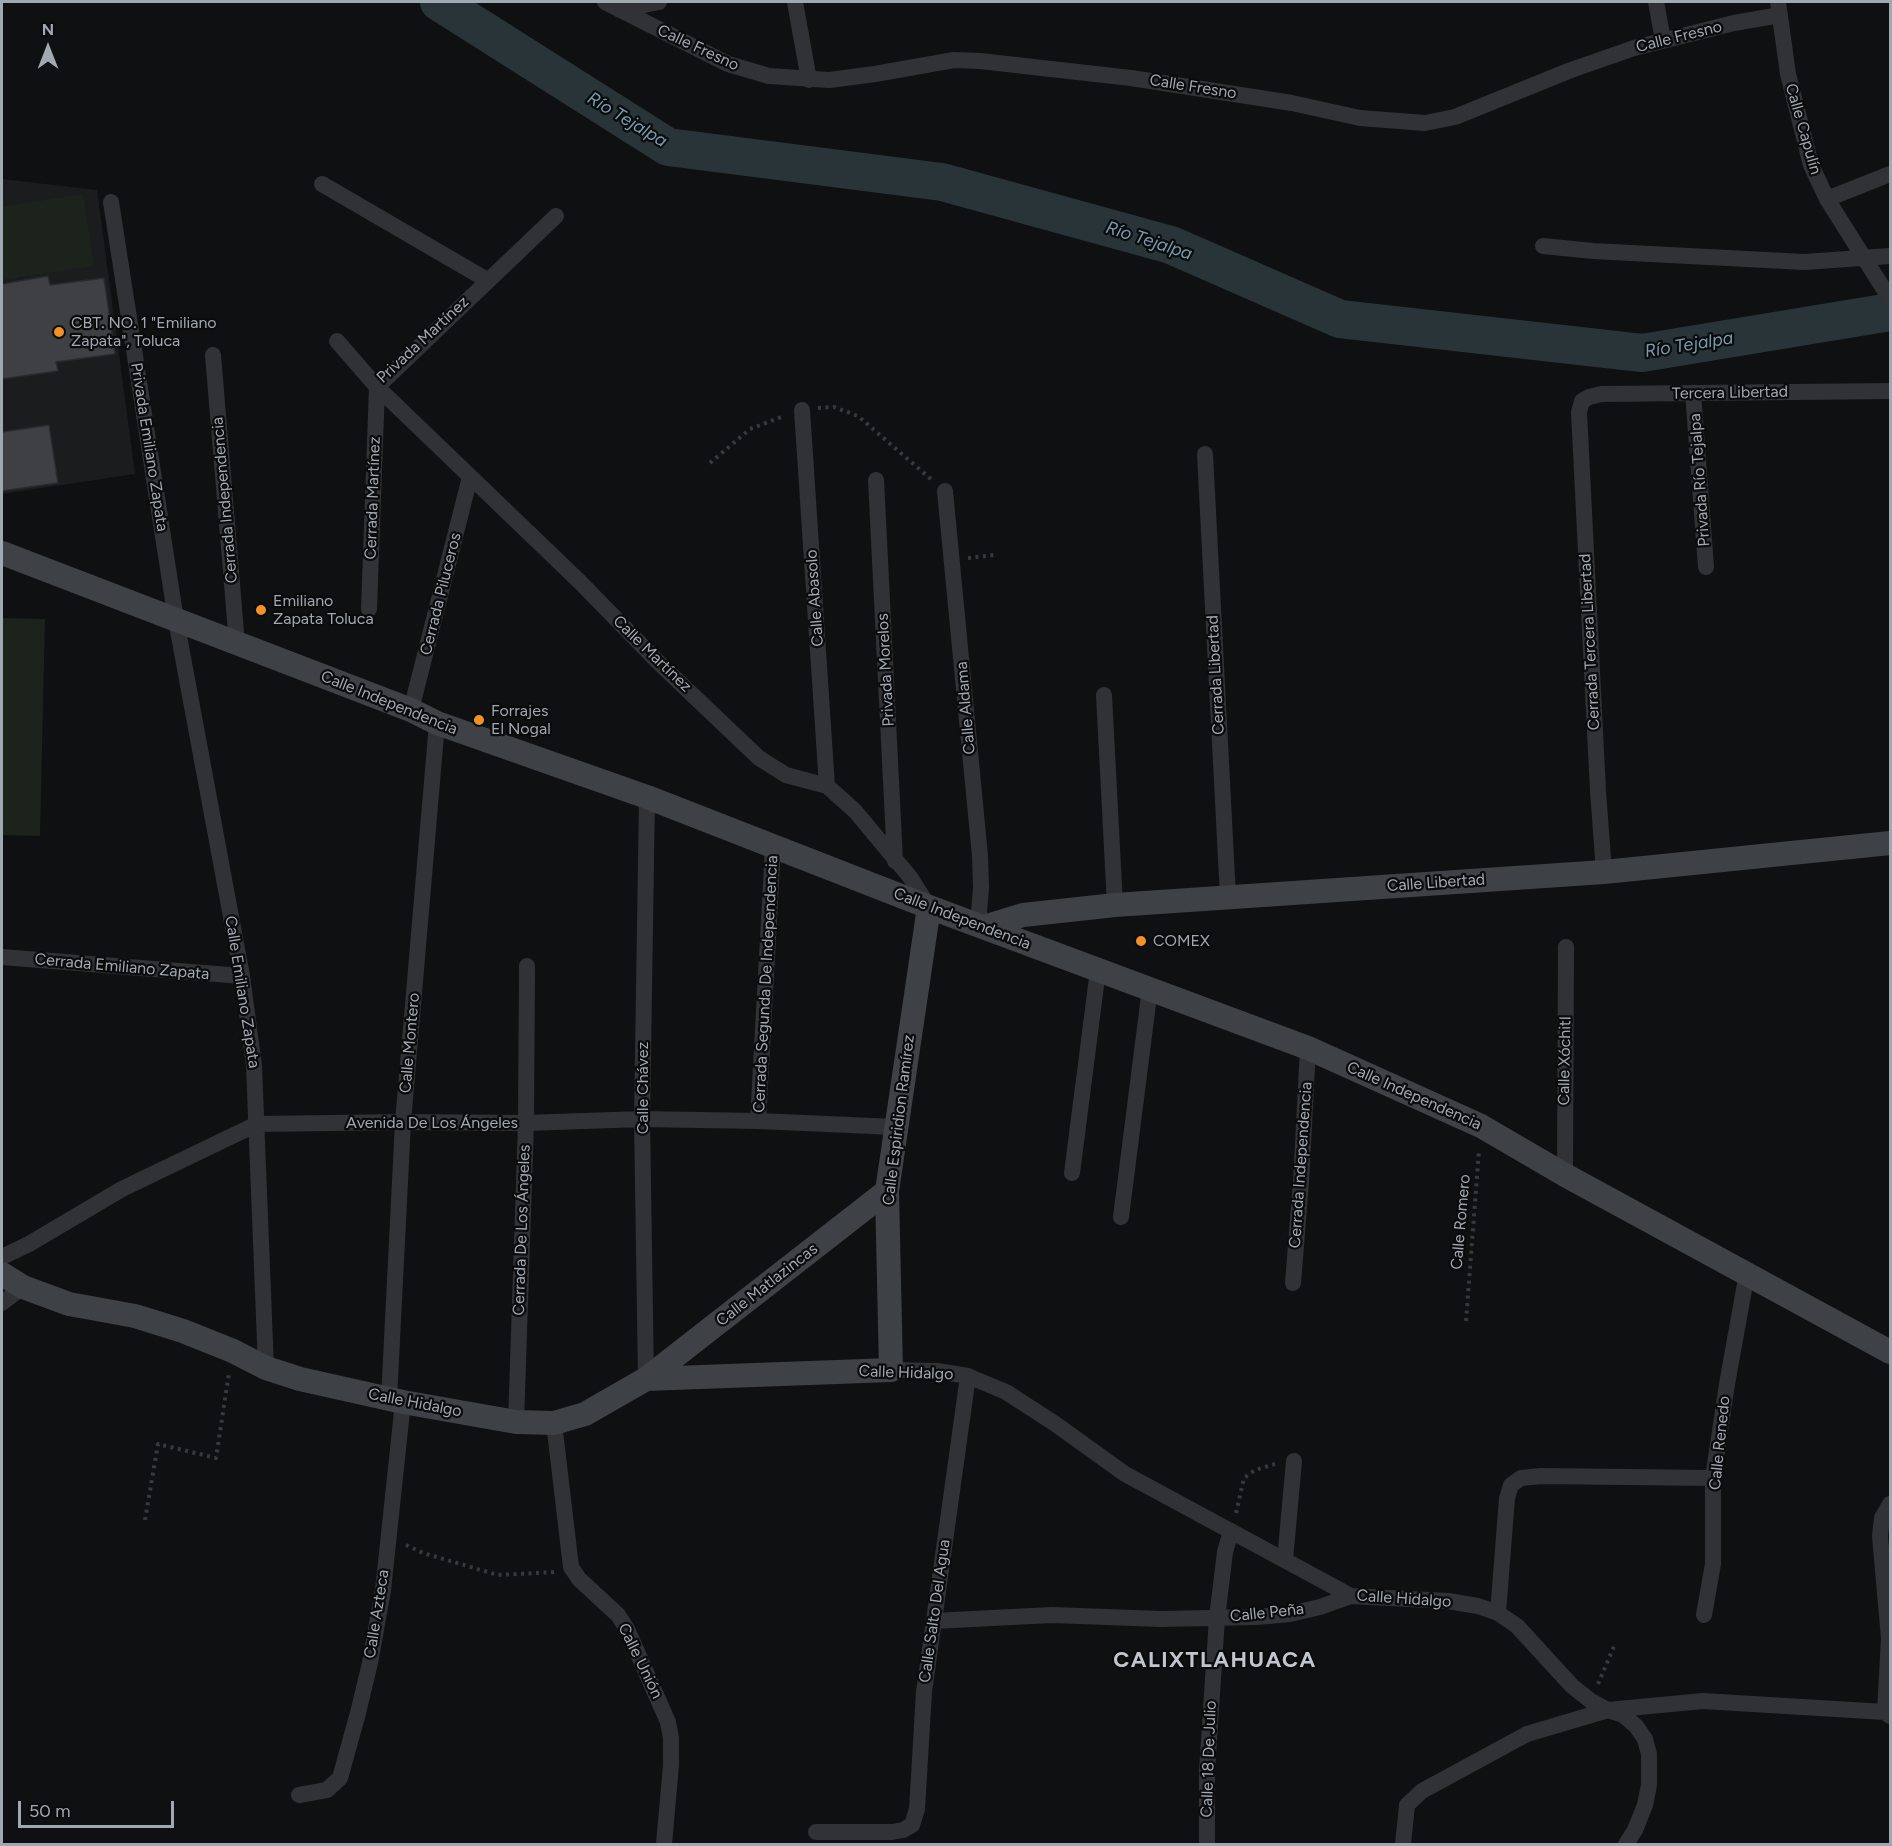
<!DOCTYPE html>
<html>
<head>
<meta charset="utf-8">
<style>
	body { margin:0 }
	#map { position:relative; width:1892px; height:1846px; overflow:hidden; background:#0f1011; font-family:Figtree,sans-serif }
	canvas { display:block }
	.frame { position:absolute; inset:0; border:3px solid #a0a8b2; pointer-events:none }
	.north { position:absolute; left:18px; top:18px; width:60px; height:60px; -webkit-text-stroke:4px #0b0b0c; paint-order:stroke; rotate:0deg; font-size:16px; font-weight:700; line-height:24px; text-align:center; color:#a0a8b2 }
	.north::after { content:''; display:block; margin:auto; width:21px; height:27px; background:#a0a8b2; clip-path:polygon(50% 0,100% 100%,50% 72%,0 100%) }
	.scale { position:absolute; left:18px; top:1801px; width:156px; height:27px; box-sizing:border-box; border:3px solid #a0a8b2; border-top:0; padding-left:8px; font-size:18px; line-height:21px; white-space:nowrap; color:#a0a8b2; -webkit-text-stroke:4px #0b0b0c; paint-order:stroke }
</style>
</head>
<body>
<div id="map">
<canvas width="1892" height="1846"></canvas>
<div class="frame"></div>
<div class="north">N</div>
<div class="scale">50 m</div>
</div>
<script>
const context = document.querySelector('canvas').getContext('2d');
context.lineJoin = 'round';
function paint(path, color) { context.fillStyle = color; context.fill(path, 'evenodd'); }
const shape = rows => new Path2D(rows.map(r => 'M' + r).join(''));
function stroke(path, color, width, dash) { context.strokeStyle = color; context.lineWidth = width; context.lineCap = dash ? 'butt' : 'round'; context.setLineDash(dash || []); context.stroke(path); }
function drawText(font, color, halo, rows, align = 'center') {
  context.font = font + ' Figtree,sans-serif'; context.lineWidth = 4.5; context.setLineDash([]); context.textBaseline = 'middle'; context.strokeStyle = halo; context.fillStyle = color; for (const [text, x, y, turn = 0] of rows) {
    context.save(); context.translate(x, y); context.rotate((+turn || 0) * Math.PI / 180); context.textAlign = isNaN(turn) ? turn : align; if (halo) context.strokeText(text, 0, 0); context.fillText(text, 0, 0); context.restore();
  }
}
const built = shape([
	[2,179,97,190,135,474,2,494]
]);
const green = shape([
	[83,194,94,266,2,280,2,207],
	[2,618,45,619,40,836,2,835]
]);
const river = shape([
	[439,2,668,147,942,182,1171,245,1340,319,1642,353,1890,312]
]);
const building = shape([
	[48,276,50,285,104,278,115,354,56,362,58,371,2,379,2,284,48,276],
	[49,425,58,483,2,491,2,432,49,425]
]);
const path = shape([
	[818,408,834,407,858,416,932,480],
	[710,463,750,429,784,416],
	[968,558,994,555],
	[1466,1321,1479,1150],
	[1236,1513,1244,1478,1255,1470,1275,1464],
	[145,1520,158,1444,216,1458,229,1373],
	[406,1545,423,1553,498,1575,555,1572],
	[1598,1684,1615,1644]
]);
const street = shape([
	[605,2,728,64,769,76,829,80,875,74,954,60,980,61,1131,78,1292,103,1360,118,1425,123,1455,117,1571,70,1634,48,1734,23,1780,15],
	[795,2,809,80],
	[1656,2,1663,40],
	[1778,2,1788,74,1811,165,1827,199,1890,299],
	[620,10,659,2],
	[322,184,487,280],
	[1827,199,1890,174],
	[111,202,176,620,242,976,254,1066,266,1368],
	[1543,246,1593,251,1804,262,1890,256],
	[337,341,377,387,580,582,658,662,759,758,786,775,827,786,855,811,910,877,929,907],
	[213,355,237,644],
	[377,387,556,216],
	[1693,393,1706,567],
	[802,410,827,786],
	[1205,454,1228,897],
	[876,480,895,861],
	[945,491,980,856,981,887,978,926],
	[369,609,377,387],
	[1104,695,1115,905],
	[411,710,470,477],
	[1604,872,1598,791,1579,412,1582,401,1589,397,1601,394,1890,391],
	[2,957,242,976],
	[758,1121,773,847],
	[1072,1173,1098,970],
	[1565,1175,1566,947],
	[1121,1217,1150,988],
	[2,1257,29,1244,122,1189,257,1124,403,1122,526,1123,642,1119,758,1121,895,1127],
	[1293,1283,1301,1182,1308,1048],
	[2,1303,23,1287],
	[891,1370,937,1371,968,1376,1006,1392,1054,1423,1125,1474,1351,1596,1448,1601,1478,1606,1498,1613,1517,1626,1572,1686,1591,1701,1608,1710,1703,1701,1885,1712,1890,1716],
	[646,1379,642,1119,647,797],
	[389,1399,403,1122,437,723],
	[516,1422,526,1123,527,966],
	[554,1423,571,1567,579,1579,618,1615,627,1629,668,1722,671,1738,671,1765,664,1844],
	[1285,1560,1294,1461],
	[1498,1613,1507,1498,1511,1485,1521,1478,1541,1476,1713,1478],
	[1704,1615,1713,1564,1713,1478,1727,1384,1747,1273],
	[933,1621,1052,1615,1161,1619,1256,1617,1290,1614,1320,1607,1351,1596],
	[1885,1712,1889,1638,1880,1536,1882,1518,1890,1504],
	[299,1795,327,1790,340,1778,358,1713,370,1663,383,1590,403,1402],
	[816,1832,892,1832,903,1830,912,1825,917,1809,924,1692,968,1376],
	[1207,1844,1207,1771,1217,1618,1225,1552,1231,1531],
	[1403,1844,1407,1805,1422,1791,1527,1734,1608,1710,1623,1715,1636,1726,1645,1739,1649,1754,1649,1785,1645,1805,1635,1830,1626,1844]
]);
const secondary = shape([
	[2,553,411,710,437,723,647,797,929,907,1308,1048,1481,1126,1565,1175,1890,1352],
	[984,927,1023,915,1115,905,1604,872,1890,843],
	[2,1274,23,1287,69,1304,135,1316,183,1331,233,1351,266,1368,300,1379,403,1402,516,1422,554,1423,585,1414,646,1379,887,1191],
	[646,1379,891,1370,887,1191,929,907]
]);
const markers = [
	[59,332,6,"#f29226"],
	[261,610,6,"#f29226"],
	[479,720,6,"#f29226"],
	[1141,941,6,"#f29226"]
];
const streetNames = [
	["Calle Fresno",1679,37,-14],
	["Calle Fresno",698,48,25],
	["Calle Fresno",1193,87,9],
	["Calle Capulín",1803,129,74],
	["Privada Martínez",423,340,-43],
	["Tercera Libertad",1730,393,-1],
	["Privada Emiliano Zapata",149,447,81],
	["Privada Río Tejalpa",1700,480,-94],
	["Cerrada Martínez",373,498,-88],
	["Cerrada Independencia",225,500,-95],
	["Cerrada Piluceros",441,594,-76],
	["Calle Abasolo",815,598,-94],
	["Cerrada Tercera Libertad",1590,642,-93],
	["Calle Martínez",652,654,44],
	["Privada Morelos",886,670,-93],
	["Cerrada Libertad",1216,675,-93],
	["Calle Independencia",389,703,22],
	["Calle Aldama",966,708,-95],
	["Calle Libertad",1436,883,-4],
	["Calle Independencia",962,919,21],
	["Cerrada Emiliano Zapata",122,967,5],
	["Cerrada Segunda De Independencia",766,984,-87],
	["Calle Emiliano Zapata",242,992,81],
	["Calle Montero",410,1043,-85],
	["Calle Xóchitl",1565,1061,-89],
	["Calle Chávez",643,1088,-90],
	["Calle Independencia",1414,1096,24],
	["Calle Espiridion Ramírez",899,1120,-83],
	["Avenida De Los Ángeles",432,1123],
	["Cerrada Independencia",1301,1165,-86],
	["Calle Romero",1461,1222,-85],
	["Cerrada De Los Ángeles",522,1230,-88],
	["Calle Matlazincas",767,1285,-38],
	["Calle Hidalgo",906,1373,2],
	["Calle Hidalgo",415,1403,11],
	["Calle Renedo",1720,1443,-84],
	["Calle Hidalgo",1404,1599,4],
	["Calle Salto Del Agua",935,1611,-82],
	["Calle Peña",1267,1613,-6],
	["Calle Azteca",377,1614,-81],
	["Calle Unión",640,1661,64],
	["Calle 18 De Julio",1209,1759,-88]
];
const poiNames = [
	["CBT. NO. 1 \"Emiliano",71,323],
	["Zapata\", Toluca",71,341],
	["Emiliano",273,601],
	["Zapata Toluca",273,619],
	["Forrajes",491,711],
	["El Nogal",491,729],
	["COMEX",1153,941]
];
const waterNames = [
	["Río Tejalpa",627,120,31],
	["Río Tejalpa",1149,241,18],
	["Río Tejalpa",1689,345,-9]
];
const districtNames = [
	["CALIXTLAHUACA",1215,1661]
];
paint(built, '#1b1c1e');
paint(green, '#1c231c');
stroke(river, '#293439', 38);
paint(building, '#3e4044');
stroke(building, '#292a2d', 1.5);
stroke(path, '#36393d', 4, [3, 4.5]);
stroke(street, '#303236', 16);
stroke(secondary, '#3e4146', 24);
for (const [x, y, r, color] of markers) { const dot = new Path2D(); dot.arc(x, y, r, 0, 2 * Math.PI); context.fillStyle = color; context.fill(dot); stroke(dot, '#0b0b0c', 2); }
drawText('16px', '#a0a8b2', '#0b0b0c', streetNames);
drawText('16px', '#a0a8b2', '#0b0b0c', poiNames, 'left');
drawText('italic 18px', '#769cae', '#0b0b0c', waterNames);
context.letterSpacing = '1.5px';
drawText('bold 22px', '#c1c6ce', '#0b0b0c', districtNames);
context.letterSpacing = '0px';
</script>
</body>
</html>
